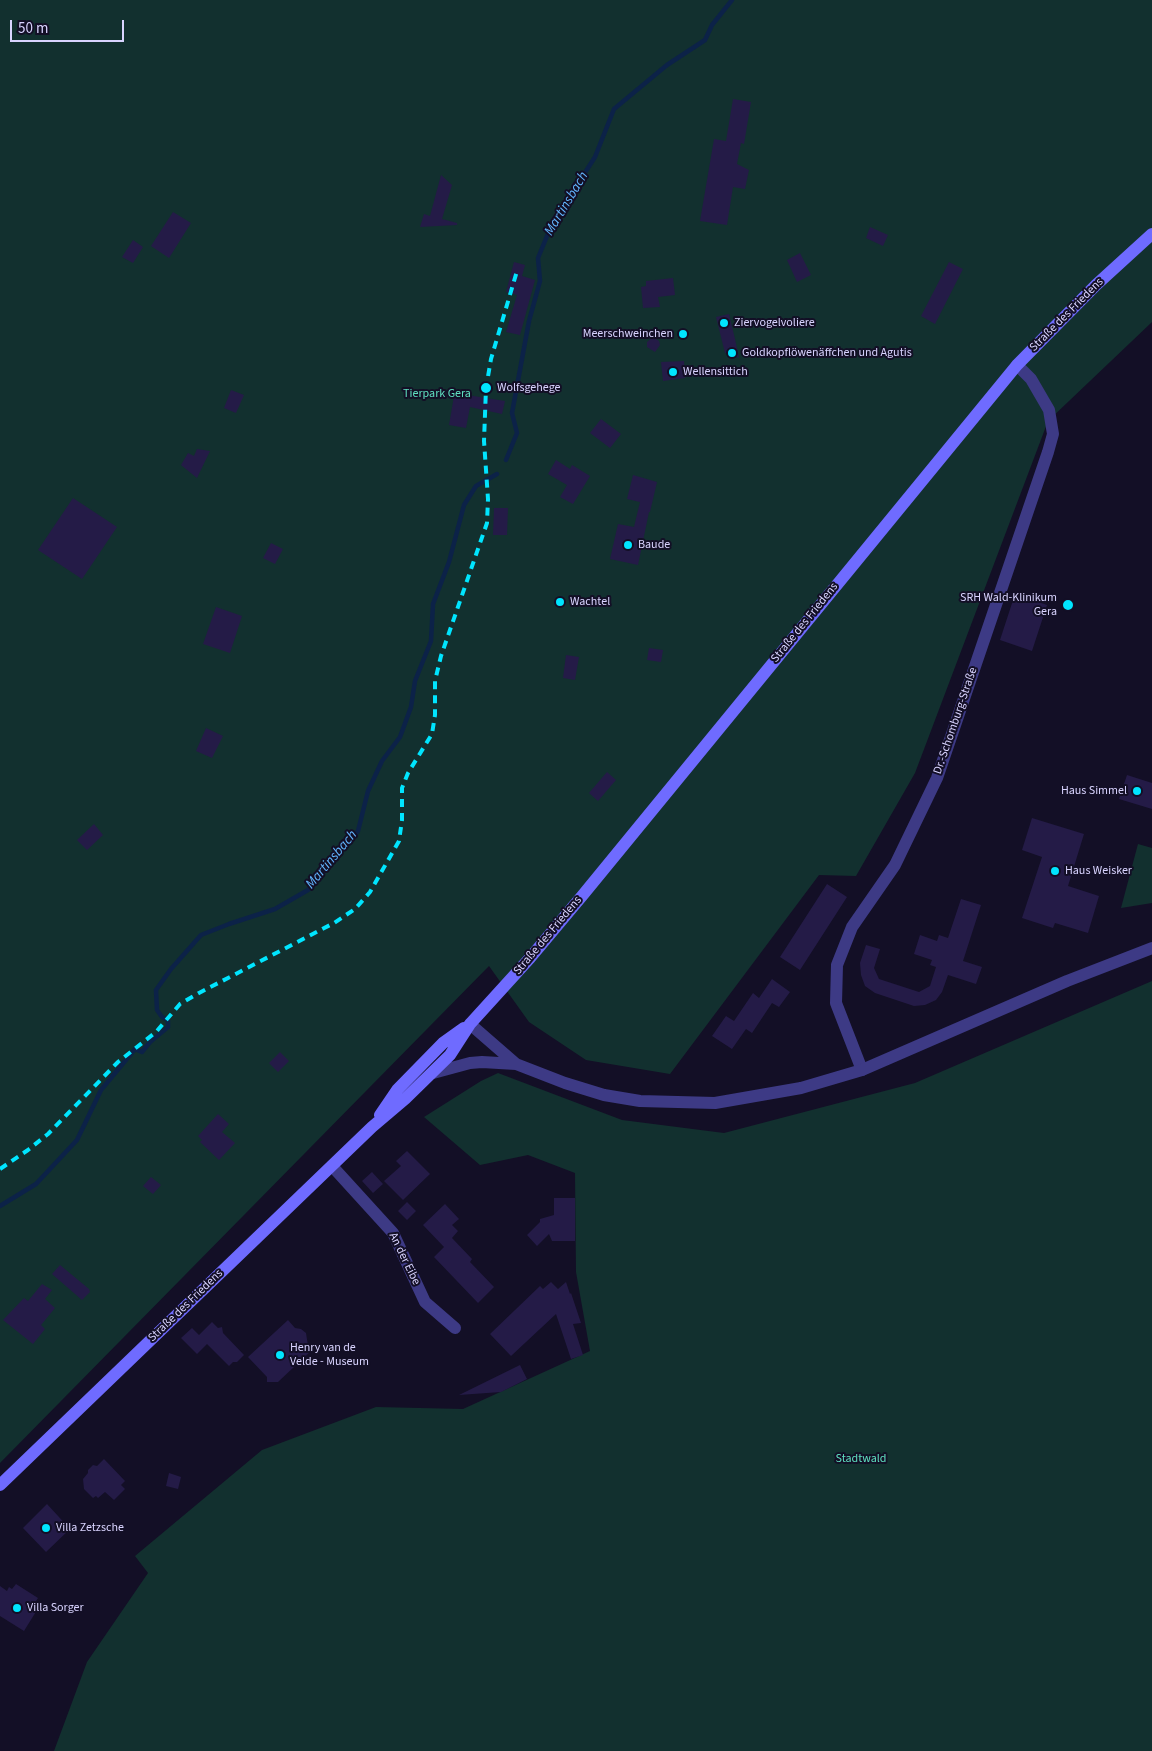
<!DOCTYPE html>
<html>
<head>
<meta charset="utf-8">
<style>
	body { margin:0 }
	#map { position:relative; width:1152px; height:1751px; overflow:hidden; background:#130f26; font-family:"Source Sans 3",sans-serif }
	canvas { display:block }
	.scale { position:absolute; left:10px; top:20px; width:114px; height:22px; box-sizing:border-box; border:2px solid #d9d4ff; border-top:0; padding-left:6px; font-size:15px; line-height:18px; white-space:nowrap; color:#d9d4ff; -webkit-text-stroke:4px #130f26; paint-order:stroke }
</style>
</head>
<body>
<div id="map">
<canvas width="1152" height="1751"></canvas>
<div class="scale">50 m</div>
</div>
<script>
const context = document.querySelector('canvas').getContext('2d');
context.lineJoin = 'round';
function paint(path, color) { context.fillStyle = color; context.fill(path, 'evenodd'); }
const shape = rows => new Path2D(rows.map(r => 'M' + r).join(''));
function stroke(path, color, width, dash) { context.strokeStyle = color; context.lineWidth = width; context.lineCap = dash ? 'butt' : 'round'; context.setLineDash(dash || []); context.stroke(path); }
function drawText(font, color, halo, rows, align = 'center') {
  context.font = font + ' "Source Sans 3",sans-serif'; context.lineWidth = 4; context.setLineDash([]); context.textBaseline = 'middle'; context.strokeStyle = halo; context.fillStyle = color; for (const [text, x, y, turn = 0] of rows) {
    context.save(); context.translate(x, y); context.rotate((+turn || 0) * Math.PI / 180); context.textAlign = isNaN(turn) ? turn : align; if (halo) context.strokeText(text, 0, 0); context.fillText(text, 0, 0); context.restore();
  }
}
const green = shape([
	[0,0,1152,0,1152,322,1048,421,915,773,856,876,819,875,670,1074,586,1060,529,1022,489,966,0,1463],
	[1138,844,1152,848,1152,903,1121,908],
	[1152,981,1152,1751,54,1751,87,1662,148,1573,135,1556,262,1450,376,1407,463,1409,590,1351,576,1272,575,1173,528,1155,480,1165,424,1117,481,1081,498,1073,622,1120,724,1133,915,1083]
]);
const stream = shape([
	[506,460,517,433,512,413,529,321,540,281,538,258,552,224,595,157,614,109,667,65,705,40,712,25,732,0],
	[0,1206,36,1184,77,1140,101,1090,135,1049,142,1052,150,1042,168,1027,168,1020,162,1017,157,1010,156,990,171,969,201,935,229,924,275,909,308,890,358,831,368,791,382,761,400,737,411,707,415,681,431,641,433,604,449,562,464,505,476,486,497,474]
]);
const building = shape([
	[733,99,751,102,744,144,741,143,737,164,749,170,745,189,733,187,727,225,700,221,714,139,726,141],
	[441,175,452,185,442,219,457,223,457,225,420,227,424,214,430,216],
	[173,212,191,223,169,258,151,246],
	[870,227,888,235,883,246,866,238],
	[133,240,143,247,133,263,122,257],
	[800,253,811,275,797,282,787,260],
	[514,262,525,265,522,276,535,280,520,335,506,332,517,295,506,292],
	[949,262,963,269,935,324,921,316],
	[673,278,675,295,658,297,660,307,643,308,641,287,646,286,646,281],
	[729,314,735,339,739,358,725,353,716,317],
	[653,337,659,341,660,345,655,352,647,347,647,342],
	[684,361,685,378,663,381,661,362],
	[231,390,244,395,236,413,224,408],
	[461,394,505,401,502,414,470,407,466,428,449,425,454,396,460,397],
	[601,419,621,434,610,448,590,433],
	[197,449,210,451,197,478,181,465,188,453,194,456],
	[556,460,570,469,572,465,590,476,573,504,560,497,567,485,548,474],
	[633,475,657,482,650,512,649,512,638,565,610,559,618,524,634,527,640,502,627,499],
	[73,498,117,527,82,579,38,550],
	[494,508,508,508,507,535,493,535],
	[271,543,283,549,275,564,263,558],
	[1015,594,1047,605,1032,651,1000,640],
	[216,607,242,616,230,653,203,644],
	[649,648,663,650,661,662,647,660],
	[566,655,579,657,575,680,563,678],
	[206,728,223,736,212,758,196,751],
	[607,772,616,780,598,801,589,793],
	[1127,775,1152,783,1152,809,1119,799],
	[1032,818,1084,834,1068,886,1099,896,1088,933,1055,923,1053,928,1022,918,1042,857,1022,850],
	[94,824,103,835,87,850,77,840],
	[827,884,847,897,800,970,780,957],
	[961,899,981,905,963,961,982,967,976,984,948,975,942,992,936,1000,925,1005,914,1006,875,993,865,986,861,975,860,963,866,945,880,949,874,968,879,979,919,992,930,986,936,967,930,965,932,960,914,954,920,935,937,941,939,935,948,938],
	[772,979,790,992,779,1007,772,1003,752,1033,746,1029,732,1049,712,1036,726,1016,734,1021,753,993,759,998],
	[280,1052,289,1061,278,1072,269,1063],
	[218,1114,229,1124,222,1132,235,1143,219,1160,200,1142,202,1140,198,1136],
	[407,1151,430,1174,403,1200,384,1181,401,1166,396,1161],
	[372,1172,383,1184,373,1193,362,1181],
	[151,1177,161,1185,153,1194,143,1186],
	[554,1198,575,1198,575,1241,552,1241,549,1234,537,1246,527,1235,540,1222,540,1219,554,1215],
	[407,1202,416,1211,407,1220,398,1211],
	[445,1204,459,1219,452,1225,458,1231,452,1238,472,1259,470,1262,494,1287,478,1303,434,1257,444,1247,423,1225],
	[60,1265,89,1289,90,1292,82,1300,52,1274],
	[551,1282,558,1289,566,1282,570,1294,571,1293,581,1323,573,1324,583,1355,571,1359,556,1314,511,1356,490,1334,540,1286,543,1289],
	[42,1284,52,1290,45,1299,55,1308,41,1325,45,1329,33,1344,3,1320,24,1298,28,1301],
	[288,1320,295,1328,301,1329,306,1333,308,1346,312,1350,278,1382,267,1382,267,1377,248,1357],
	[212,1322,218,1328,222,1327,223,1333,244,1355,237,1362,233,1362,229,1366,207,1344,197,1354,181,1338,192,1328,199,1335],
	[520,1365,527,1379,501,1392,459,1395],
	[104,1459,125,1481,121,1485,125,1489,114,1500,105,1492,98,1498,96,1496,93,1498,84,1489,83,1479,88,1473,88,1470,93,1465,97,1466],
	[169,1473,181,1477,178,1489,166,1486],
	[47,1504,70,1529,46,1552,23,1528],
	[16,1584,38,1598,32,1607,37,1610,24,1631,0,1616,0,1586,7,1591,9,1587,12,1589]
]);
const minor = shape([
	[862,1070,836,1003,837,965,852,927,895,865,937,778,1048,452,1053,434,1049,410,1031,379,1017,365],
	[332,1166,393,1233,425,1302,455,1328]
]);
const tertiary = shape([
	[470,1024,516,1064,565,1083,604,1095,640,1101,715,1103,801,1088,862,1070,1067,981,1152,948],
	[433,1073,470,1063,482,1062,516,1064]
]);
const secondary = shape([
	[380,1115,397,1090,443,1043,464,1028],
	[0,1485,372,1127,405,1099,450,1055,470,1024,530,958,582,896,1017,365,1096,285,1152,234]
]);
const rail = shape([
	[0,1169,28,1150,48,1134,118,1062,156,1032,180,1004,199,993,334,923,355,909,370,892,399,841,402,820,402,788,408,773,432,734,435,715,435,681,441,656,487,523,488,499,484,441,486,388,491,359,517,271]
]);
const markers = [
	[724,323,5,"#00e5ff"],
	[683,334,5,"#00e5ff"],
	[732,353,5,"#00e5ff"],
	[673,372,5,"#00e5ff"],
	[486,388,6,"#00e5ff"],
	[628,545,5,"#00e5ff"],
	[560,602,5,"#00e5ff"],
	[1068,605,6,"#00e5ff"],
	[1137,791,5,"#00e5ff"],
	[1055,871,5,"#00e5ff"],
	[280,1355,5,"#00e5ff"],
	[46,1528,5,"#00e5ff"],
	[17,1608,5,"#00e5ff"]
];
const streetNames = [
	["Straße des Friedens",1067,315,-45],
	["Straße des Friedens",805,623,-51],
	["Dr.-Schomburg-Straße",956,721,-71],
	["Straße des Friedens",548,936,-50],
	["An der Eibe",404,1259,64],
	["Straße des Friedens",186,1306,-44]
];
const poiNames = [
	["Ziervogelvoliere",734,323],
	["Meerschweinchen",673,334,"right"],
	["Goldkopflöwenäffchen und Agutis",742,353],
	["Wellensittich",683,372],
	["Wolfsgehege",497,388],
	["Baude",638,545],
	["SRH Wald-Klinikum",1057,598,"right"],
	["Gera",1057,612,"right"],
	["Wachtel",570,602],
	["Haus Simmel",1127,791,"right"],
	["Haus Weisker",1065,871],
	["Henry van de",290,1348],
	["Velde - Museum",290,1362],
	["Villa Zetzsche",56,1528],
	["Villa Sorger",27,1608]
];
const parkNames = [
	["Tierpark Gera",437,394],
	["Stadtwald",861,1459]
];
const waterNames = [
	["Martinsbach",567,204,-59],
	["Martinsbach",332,860,-50]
];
paint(green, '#12302f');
stroke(stream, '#0c2248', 4.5);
paint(building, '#241b47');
stroke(minor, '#3d3a85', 12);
stroke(tertiary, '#3d3a85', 12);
stroke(secondary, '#6f6bff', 12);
stroke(rail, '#00e5ff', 4, [8, 6]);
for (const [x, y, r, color] of markers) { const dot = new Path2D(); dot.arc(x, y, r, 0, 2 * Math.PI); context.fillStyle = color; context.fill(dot); stroke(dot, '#130f26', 2); }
drawText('12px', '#d9d4ff', '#130f26', streetNames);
drawText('12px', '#d9d4ff', '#130f26', poiNames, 'left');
drawText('12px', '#5fe0c0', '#130f26', parkNames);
drawText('italic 14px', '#62b6ff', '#130f26', waterNames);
</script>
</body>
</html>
